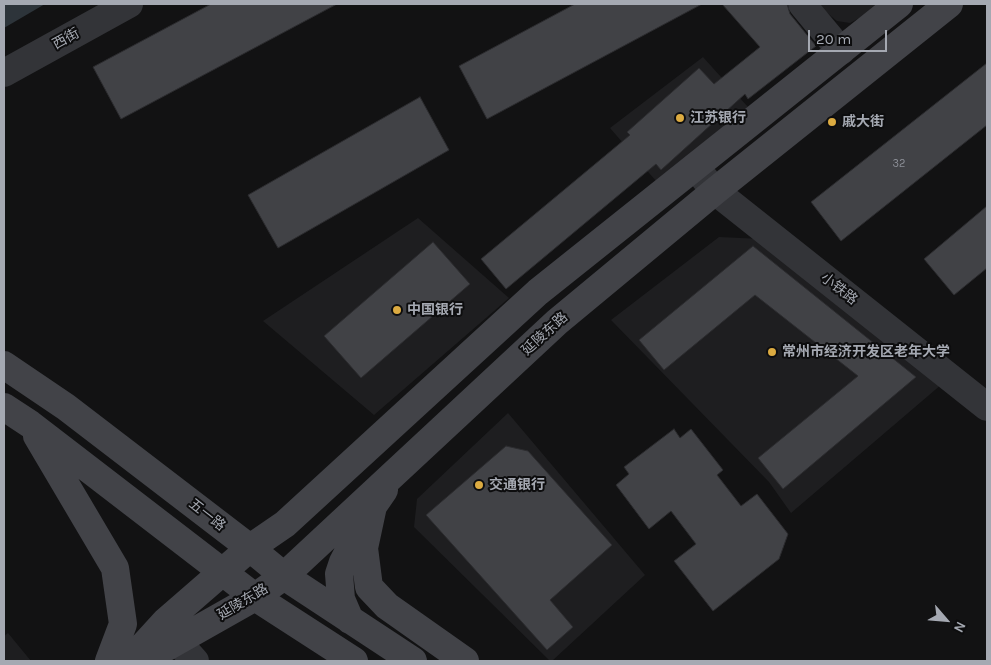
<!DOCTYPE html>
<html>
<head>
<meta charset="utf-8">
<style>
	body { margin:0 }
	#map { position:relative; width:991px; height:665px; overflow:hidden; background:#121213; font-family:Karla,sans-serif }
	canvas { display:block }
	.frame { position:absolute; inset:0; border:5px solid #a5a9b2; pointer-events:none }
	.north { position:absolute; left:921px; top:595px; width:50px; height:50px; -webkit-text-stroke:4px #0d0d0e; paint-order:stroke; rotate:117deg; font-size:14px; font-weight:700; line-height:20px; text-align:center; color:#a5a9b2 }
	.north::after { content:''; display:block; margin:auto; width:18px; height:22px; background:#a5a9b2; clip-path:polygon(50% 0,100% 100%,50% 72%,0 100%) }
	.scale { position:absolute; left:808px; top:30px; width:79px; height:22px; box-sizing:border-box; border:2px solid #a5a9b2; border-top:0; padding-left:6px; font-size:15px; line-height:18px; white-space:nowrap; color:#a5a9b2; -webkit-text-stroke:4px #0d0d0e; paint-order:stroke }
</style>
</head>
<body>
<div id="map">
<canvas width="991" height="665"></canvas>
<div class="frame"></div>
<div class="north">N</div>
<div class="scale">20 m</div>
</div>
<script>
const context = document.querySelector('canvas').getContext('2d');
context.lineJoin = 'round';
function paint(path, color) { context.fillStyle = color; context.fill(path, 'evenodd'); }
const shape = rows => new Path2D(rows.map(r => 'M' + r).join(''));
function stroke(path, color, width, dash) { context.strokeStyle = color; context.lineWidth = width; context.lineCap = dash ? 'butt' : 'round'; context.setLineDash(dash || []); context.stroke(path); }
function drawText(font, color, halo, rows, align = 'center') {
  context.font = font + ' Karla,"Noto Sans SC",sans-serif'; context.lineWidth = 4; context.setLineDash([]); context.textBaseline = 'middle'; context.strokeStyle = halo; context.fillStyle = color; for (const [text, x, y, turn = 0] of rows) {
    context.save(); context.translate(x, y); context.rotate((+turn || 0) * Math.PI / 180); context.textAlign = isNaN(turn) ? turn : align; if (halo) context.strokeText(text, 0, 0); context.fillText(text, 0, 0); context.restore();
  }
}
const built = shape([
	[819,4,879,4,865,15,850,23,837,21,826,12],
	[703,57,748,107,656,181,610,128],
	[418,218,509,298,374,415,263,321],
	[719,237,762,239,942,384,791,513,769,482,611,320],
	[508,413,645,575,552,661,550,661,414,527,417,499],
	[8,633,31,661,4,661,4,636]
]);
const water = shape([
	[4,4,45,4,4,28]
]);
const building = shape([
	[211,4,337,4,121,119,93,67,211,4],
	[575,4,702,4,487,119,459,66,575,4],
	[722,4,787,4,790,14,816,46,748,99,745,94,661,170,656,164,506,289,481,259,630,135,627,132,699,68,714,84,760,47,722,4],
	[987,63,987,125,841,241,811,202,987,63],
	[420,97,449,150,278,248,248,195,420,97],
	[987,206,987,268,954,295,924,259,987,206],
	[433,242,470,284,361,378,324,336,433,242],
	[753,246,916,377,783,489,758,458,858,376,755,295,664,370,639,340,753,246],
	[674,429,680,438,691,429,723,470,717,475,741,506,757,494,788,534,779,559,713,611,674,561,696,544,671,511,649,529,616,485,629,474,624,467,674,429],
	[506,446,528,451,612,545,550,600,573,627,547,650,426,515,506,446]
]);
const street = shape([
	[802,4,841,51],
	[4,73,129,4],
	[695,167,715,191,987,407],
	[177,641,195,661]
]);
const secondary = shape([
	[4,365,66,407,250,548,284,576,413,661],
	[4,407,30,424,255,597,354,661],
	[37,436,115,568,123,624,109,661],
	[384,490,373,506,364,548,369,587,387,606,465,661],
	[350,620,341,599,339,574,343,562,362,526],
	[134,656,166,621,250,548,285,524,538,292,899,4],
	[142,661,255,597,284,576,557,322,715,191,949,4]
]);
const markers = [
	[680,118,5,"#dcab41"],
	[832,122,5,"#dcab41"],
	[397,310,5,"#dcab41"],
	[772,352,5,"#dcab41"],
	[479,485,5,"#dcab41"]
];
const numberNames = [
	["32",899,164]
];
const streetNames = [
	["西街",66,39,-29],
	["小铁路",839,289,38],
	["延陵东路",545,334,-42],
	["五一路",207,515,38],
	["延陵东路",243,602,-31]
];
const poiNames = [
	["江苏银行",690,118],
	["戚大街",842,122],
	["中国银行",407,310],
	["常州市经济开发区老年大学",782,352],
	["交通银行",489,485]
];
paint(built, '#1e1e20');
paint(water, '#2d343a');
paint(building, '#414246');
stroke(building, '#2c2c2f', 1);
stroke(street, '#333438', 28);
stroke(secondary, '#424348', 28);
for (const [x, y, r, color] of markers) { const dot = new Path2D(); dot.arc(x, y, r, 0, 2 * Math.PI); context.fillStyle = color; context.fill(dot); stroke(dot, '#0d0d0e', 2); }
drawText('11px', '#8c8f97', null, numberNames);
drawText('14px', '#a5a9b2', '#0d0d0e', streetNames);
drawText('bold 14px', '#a5a9b2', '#0d0d0e', poiNames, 'left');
</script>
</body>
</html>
